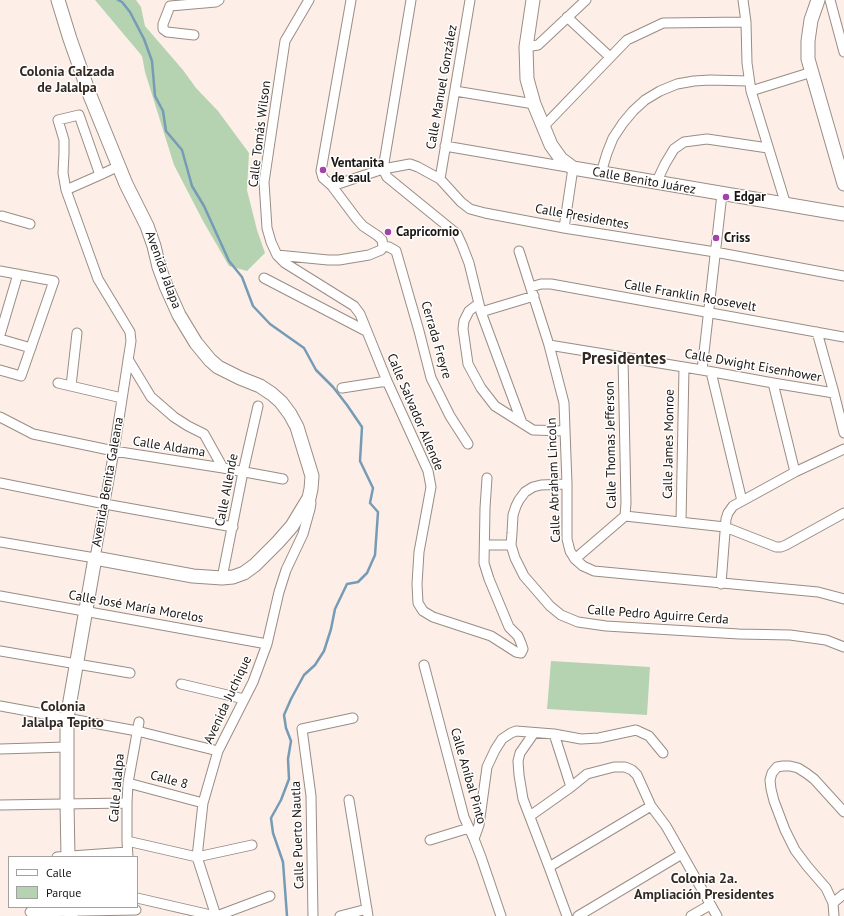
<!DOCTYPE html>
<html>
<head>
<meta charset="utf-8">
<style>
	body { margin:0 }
	#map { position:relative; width:844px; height:916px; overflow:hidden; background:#fdefe7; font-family:"PT Sans",sans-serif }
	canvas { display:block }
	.legend { position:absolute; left:8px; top:856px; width:130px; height:52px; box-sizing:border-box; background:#fff; border:1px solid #a3a1a0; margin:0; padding:5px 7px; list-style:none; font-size:12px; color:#1a1512 }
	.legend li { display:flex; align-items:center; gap:8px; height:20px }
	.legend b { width:20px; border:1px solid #a3a1a0 }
</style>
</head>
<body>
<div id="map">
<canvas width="844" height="916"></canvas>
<ul class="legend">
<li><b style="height:5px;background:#fff"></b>Calle</li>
<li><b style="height:11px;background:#b5d3b1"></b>Parque</li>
</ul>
</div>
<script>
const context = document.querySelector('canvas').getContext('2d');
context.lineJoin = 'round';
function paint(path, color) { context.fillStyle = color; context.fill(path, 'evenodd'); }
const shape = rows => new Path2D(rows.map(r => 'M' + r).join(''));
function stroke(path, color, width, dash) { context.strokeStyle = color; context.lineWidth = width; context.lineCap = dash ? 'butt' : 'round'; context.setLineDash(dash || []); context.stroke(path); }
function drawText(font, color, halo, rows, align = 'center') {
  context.font = font + ' "PT Sans",sans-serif'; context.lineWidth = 3; context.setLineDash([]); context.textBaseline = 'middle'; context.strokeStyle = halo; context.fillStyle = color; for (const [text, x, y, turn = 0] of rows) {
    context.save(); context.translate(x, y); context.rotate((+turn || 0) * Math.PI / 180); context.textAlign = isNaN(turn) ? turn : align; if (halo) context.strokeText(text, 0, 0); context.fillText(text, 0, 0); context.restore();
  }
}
const green = shape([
	[95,0,136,0,141,7,145,26,183,70,196,88,218,111,249,153,247,190,257,230,265,253,247,271,229,266,203,221,174,165,145,72,142,56],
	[551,661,650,667,647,715,547,709]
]);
const stream = shape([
	[118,0,122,2,130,12,144,39,152,61,155,96,163,111,166,131,182,150,192,186,204,206,229,261,242,277,253,306,270,324,304,348,316,370,333,387,347,405,362,427,360,461,373,488,370,503,378,512,375,555,367,573,358,582,347,584,335,609,331,629,324,651,315,665,304,675,291,699,284,715,286,728,291,741,288,759,289,779,281,800,271,818,273,833,283,862,287,916]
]);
const street = shape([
	[309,0,285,41,264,182,267,228,271,242,277,255,285,263,354,306,360,314,387,381,428,471,431,487,419,552,417,584,418,603,423,611,433,617,491,636,516,652,521,653,523,649,521,643,518,636,509,627,489,579,484,563,485,508,487,478],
	[411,0,383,169,387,177,457,234,462,245,469,263,481,312,522,423],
	[743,0,746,22,747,63,751,91,786,205],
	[830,0,844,52],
	[170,6,163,24,163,29,167,32,194,35],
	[170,6,216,2,219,0],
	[567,17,610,57],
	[526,47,538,45,586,0],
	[455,91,534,104],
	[751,91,812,72],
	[544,126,627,40,663,23,746,22],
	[445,146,573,168,564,228],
	[601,173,607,153,613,138,623,123,633,111,645,100,660,91,677,84,694,81,710,80,749,81],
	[440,179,470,0],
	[656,183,665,164,674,149,684,142,707,139,768,148],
	[332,186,383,169,410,164,418,167,440,179,461,202,470,209,485,213,564,228,715,252,844,276],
	[66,190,100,175,119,166],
	[2,216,30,224],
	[383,246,389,247,396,251,419,331,431,378,450,416,468,444],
	[519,251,549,345,564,403,567,484,567,539,570,551,575,559,583,566,594,571,818,592,844,599],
	[277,255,328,260,339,260,369,255,381,250,383,246,382,240,378,236,363,226,356,218,332,186,323,178,321,171,351,0],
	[0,271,54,281,21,376,0,370],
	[264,278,366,331],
	[531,287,541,284,551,284,844,337],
	[478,304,469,311,464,321,463,329,468,364,481,388,495,406,533,430,564,431],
	[481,312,534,296],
	[817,332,834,393,844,433],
	[0,335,18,274],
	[0,339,31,348],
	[549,345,702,370,773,383,834,393],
	[623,358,626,503,625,516],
	[128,359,151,397,174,417,188,426,204,434,223,468],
	[702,370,722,194],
	[711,372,742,501],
	[58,383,122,398],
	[773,383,795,472],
	[71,386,77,333],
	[342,388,387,381],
	[0,417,33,434,114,451,223,468,283,479],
	[0,483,105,504,233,527],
	[567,484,541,485,533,487,525,492,519,500,516,506,513,515,512,533,511,545,515,558,524,576,550,606,561,615,578,622,606,626,739,634,790,635,826,640,844,647],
	[625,516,725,527,776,547,781,547,786,545,844,513],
	[681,522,684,367],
	[0,542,95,558,114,451,131,341,130,332,98,279,66,190,63,173,64,153,64,140,58,120,79,115,100,175],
	[485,545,511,545],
	[575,559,625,516],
	[222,578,243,472,258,406],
	[721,584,726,519,728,513,733,506,795,472,844,449],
	[0,596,267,644],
	[0,651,130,673],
	[424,665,464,817,474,839,481,857,501,916],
	[181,684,244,699],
	[0,706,137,731,218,751],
	[534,733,520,753,518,761,519,775,523,799,549,867,567,916],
	[554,734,571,787],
	[0,749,66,747],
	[128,783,203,803],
	[349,800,368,916],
	[0,805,127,803],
	[530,816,571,787,587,774,614,767,625,767,632,770,637,775,651,806,666,826,717,916],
	[474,839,479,825,487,767,495,750,502,739,511,733,516,731,554,734,581,739,599,738,636,730,649,736,663,753],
	[430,840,469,828],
	[127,841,197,857,252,845],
	[57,857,127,852],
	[128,857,127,841,127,803,128,783,139,722],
	[549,867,651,806],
	[137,898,215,916],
	[833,903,844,894],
	[30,912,136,910],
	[216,916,197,857,203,803,218,751,253,682,267,644,279,592,286,570,303,534,310,509,311,503,309,498],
	[217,916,270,896],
	[313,916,311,796,302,729,353,718],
	[340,916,367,909],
	[578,916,682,854],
	[691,916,710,905],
	[834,916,833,903,826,888,807,866,795,850,785,830,774,801,771,789,770,780,772,773,777,767,783,766,790,766,798,768,806,773,814,779,844,812]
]);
const secondary = shape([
	[58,0,70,39,89,93,126,184,147,226,154,246,159,267,166,286,179,315,196,343,210,360,218,367,240,378,260,386,272,394,281,402,290,414,297,427,312,476,311,489,309,498,292,526,278,542,255,565,244,573,233,577,222,578,193,576,95,558,67,718,67,803,68,857],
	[533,0,526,47,527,79,534,104,551,145,561,159,573,168,844,214],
	[818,0,811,20,808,41,808,59,844,184],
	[70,907,71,916]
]);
const markers = [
	[323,170,4,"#a342a9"],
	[726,197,4,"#a342a9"],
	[388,232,4,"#a342a9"],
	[716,238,4,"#a342a9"]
];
const streetNames = [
	["Calle Manuel González",442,87,-80],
	["Calle Tomás Wilson",260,134,-83],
	["Calle Benito Juárez",644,181,10],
	["Calle Presidentes",582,217,10],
	["Avenida Jalapa",163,270,70],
	["Calle Franklin Roosevelt",690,296,10],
	["Cerrada Freyre",436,340,74],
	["Calle Dwight Eisenhower",753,366,10],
	["Calle Salvador Allende",415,412,67],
	["Calle James Monroe",669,444,-89],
	["Calle Thomas Jefferson",611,445,-91],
	["Calle Aldama",169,447,9],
	["Calle Abraham Lincoln",554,480,-92],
	["Avenida Benita Galeana",108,482,-80],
	["Calle Allende",227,490,-79],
	["Calle José María Morelos",136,607,10],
	["Calle Pedro Aguirre Cerda",658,615,4],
	["Avenida Juchique",228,700,-65],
	["Calle Aníbal Pinto",468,776,74],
	["Calle 8",169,780,15],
	["Calle Jalalpa",117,788,-85],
	["Calle Puerto Nautla",298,835,-92]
];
const poiNames = [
	["Ventanita",331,163],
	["de saul",331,178],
	["Edgar",734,197],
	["Capricornio",396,232],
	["Criss",724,238]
];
const neighbourhoodNames = [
	["Colonia Calzada",67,72],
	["de Jalalpa",67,88],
	["Colonia",63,707],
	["Jalalpa Tepito",63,723],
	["Colonia 2a.",704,879],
	["Ampliación Presidentes",704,895]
];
const districtNames = [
	["Presidentes",624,359]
];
paint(green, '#b5d3b1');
stroke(stream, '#769bb6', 2.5);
stroke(street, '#998d85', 11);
stroke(secondary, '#998d85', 15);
stroke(street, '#fff', 9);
stroke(secondary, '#fff', 13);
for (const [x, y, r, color] of markers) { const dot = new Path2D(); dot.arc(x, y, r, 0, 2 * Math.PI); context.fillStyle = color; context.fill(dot); stroke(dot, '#fff', 1.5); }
drawText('13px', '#1a1512', '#fff', streetNames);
drawText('bold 13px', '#1a1512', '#fff', poiNames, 'left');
drawText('bold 14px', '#332922', '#fff', neighbourhoodNames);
drawText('bold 17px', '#332922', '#fff', districtNames);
</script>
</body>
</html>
